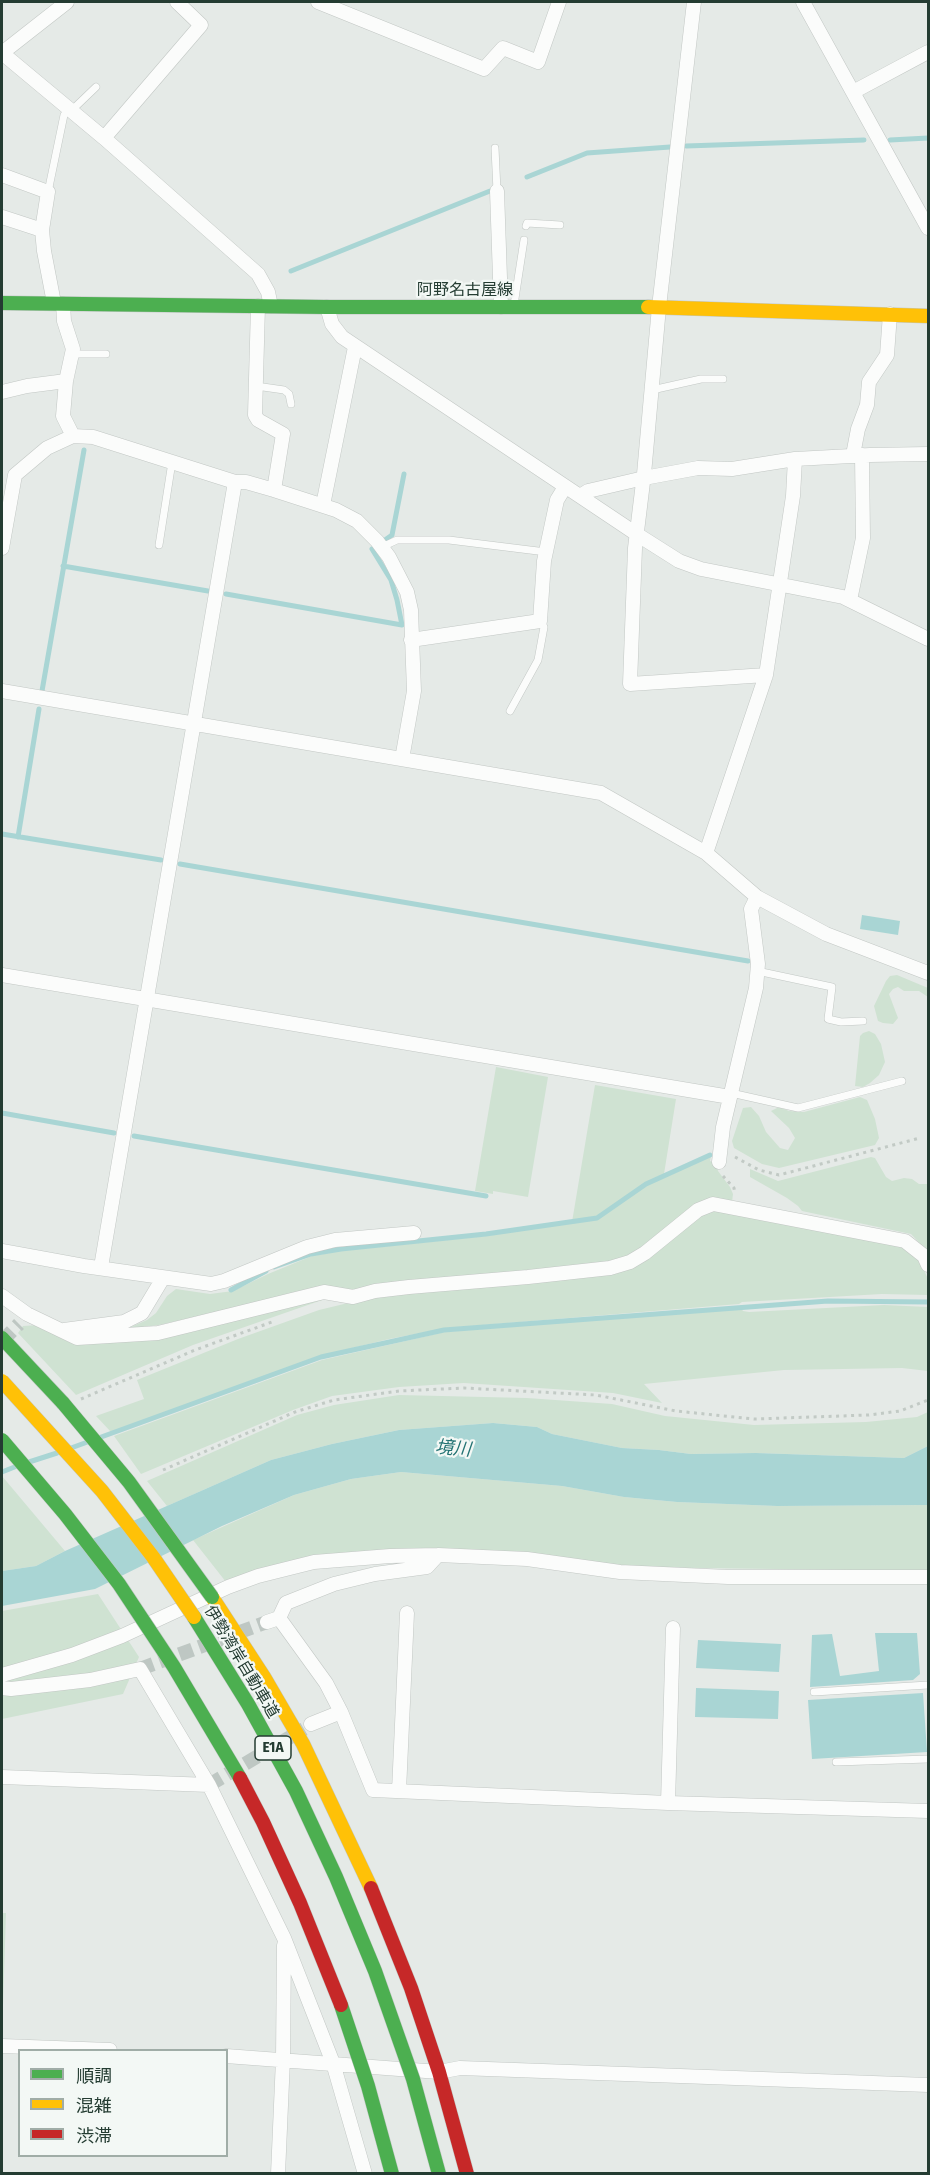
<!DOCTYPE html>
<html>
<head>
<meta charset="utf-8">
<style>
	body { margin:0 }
	#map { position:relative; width:930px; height:2175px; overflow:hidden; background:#e5eae7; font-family:"Fira Sans Condensed","Noto Sans JP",sans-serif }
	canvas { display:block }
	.frame { position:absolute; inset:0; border:3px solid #243c32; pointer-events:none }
	.legend { position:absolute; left:18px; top:2049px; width:210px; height:108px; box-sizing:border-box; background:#f3f8f5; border:2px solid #a0ada7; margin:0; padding:8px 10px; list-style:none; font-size:18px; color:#243c32 }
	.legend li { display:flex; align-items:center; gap:12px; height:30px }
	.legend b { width:30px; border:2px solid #a0ada7 }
</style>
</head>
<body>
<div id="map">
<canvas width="930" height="2175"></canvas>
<div class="frame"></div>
<ul class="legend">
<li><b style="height:8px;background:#4caf50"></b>順調</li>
<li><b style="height:8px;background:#ffc107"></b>混雑</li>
<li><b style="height:8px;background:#c62828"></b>渋滞</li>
</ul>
</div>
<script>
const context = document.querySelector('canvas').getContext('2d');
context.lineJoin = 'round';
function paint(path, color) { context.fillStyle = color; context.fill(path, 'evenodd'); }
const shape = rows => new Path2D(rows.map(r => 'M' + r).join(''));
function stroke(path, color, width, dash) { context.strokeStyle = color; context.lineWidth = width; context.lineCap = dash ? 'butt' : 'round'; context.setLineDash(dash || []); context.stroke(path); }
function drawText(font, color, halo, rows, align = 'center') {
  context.font = font + ' "Fira Sans Condensed","Noto Sans JP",sans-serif'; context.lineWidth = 4.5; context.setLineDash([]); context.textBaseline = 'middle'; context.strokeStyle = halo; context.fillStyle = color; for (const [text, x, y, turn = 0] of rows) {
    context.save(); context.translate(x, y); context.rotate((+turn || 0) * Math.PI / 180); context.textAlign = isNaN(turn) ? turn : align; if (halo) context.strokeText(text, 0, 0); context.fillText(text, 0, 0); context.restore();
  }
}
const green = shape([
	[897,975,928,988,928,997,919,991,904,991,898,987,893,989,889,994,898,1018,893,1024,883,1023,878,1021,874,1006,886,981,890,976],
	[869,1031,875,1034,881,1044,885,1062,879,1075,870,1083,863,1087,855,1086,860,1036,863,1033],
	[496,1067,548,1077,528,1197,493,1191,493,1194,475,1191],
	[595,1085,676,1099,664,1174,646,1182,597,1217,572,1222],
	[860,1097,867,1100,875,1119,879,1138,875,1145,779,1168,762,1164,734,1148,732,1141,743,1108,751,1107,759,1116,766,1132,780,1148,788,1150,795,1138,789,1128,771,1111,779,1107,789,1111,804,1112],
	[711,1156,710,1161,716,1164,718,1171,730,1187,733,1194,732,1202,716,1199,705,1200,697,1204,643,1249,606,1265,354,1292,325,1287,159,1325,126,1329,147,1320,156,1313,167,1296,176,1289,210,1294,233,1291,268,1274,312,1256,341,1251,486,1236,597,1219,646,1185],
	[871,1157,875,1158,886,1177,892,1181,904,1178,912,1179,919,1184,928,1184,928,1249,926,1250,911,1234,802,1211,798,1206,787,1198,750,1177,750,1169,778,1181],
	[717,1209,901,1245,919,1259,928,1279,928,1295,882,1294,742,1302,739,1304,447,1328,389,1339,320,1356,111,1432,96,1416,144,1399,137,1380,238,1339,319,1310,373,1297,607,1274,699,1216],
	[325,1299,193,1345,76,1395,18,1333,23,1326,38,1325,73,1344,154,1338],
	[884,1305,928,1307,928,1371,902,1368,784,1370,644,1384,662,1403,613,1393,464,1383,399,1387,332,1396,293,1410,141,1474,114,1436,322,1360,445,1332,741,1308,743,1311,749,1312],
	[399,1395,527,1398,612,1404,665,1416,754,1425,866,1422,917,1417,928,1412,928,1446,904,1458,756,1453,691,1454,659,1450,622,1448,552,1434,537,1427,493,1423,399,1430,332,1444,271,1460,167,1506,147,1481,297,1415,334,1405],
	[401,1472,562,1486,624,1497,677,1502,777,1506,928,1505,928,1571,624,1567,435,1550,349,1552,312,1558,226,1582,193,1540,294,1495,351,1479],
	[2,1476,65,1551,36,1566,2,1571],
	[98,1594,139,1657,123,1694,2,1719,2,1611],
	[2,1913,6,1913,2,2037]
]);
const water = shape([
	[862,915,900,921,898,935,860,929],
	[493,1423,537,1427,552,1434,622,1448,659,1450,691,1454,756,1453,904,1458,928,1446,928,1505,777,1506,677,1502,624,1497,562,1486,401,1472,351,1479,294,1495,222,1526,95,1589,2,1606,2,1571,36,1566,65,1551,271,1460,332,1444,399,1430],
	[875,1633,917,1633,920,1674,913,1680,810,1687,812,1635,832,1634,840,1676,879,1671],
	[698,1640,781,1644,779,1672,696,1668],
	[696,1688,779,1691,778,1719,695,1717],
	[923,1693,927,1752,812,1759,808,1700]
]);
const stream = shape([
	[890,140,928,138],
	[686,146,864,140],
	[527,177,587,153,670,147],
	[291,271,490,191],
	[385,540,392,535,404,474],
	[63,566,208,591],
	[226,594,402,625,397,600,391,580,372,549],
	[42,691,84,450],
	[2,834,161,860],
	[18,837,39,709],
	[180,864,748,961],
	[2,1113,114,1133],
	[134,1136,486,1196],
	[274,1267,311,1254,341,1249,486,1234,597,1218,646,1184,710,1155],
	[231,1290,266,1271],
	[71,1448,321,1357,444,1330,828,1301,928,1302],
	[29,1462,57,1453],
	[2,1472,17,1466]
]);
const streetTunnel = shape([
	[2,1341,19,1324],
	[140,1669,267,1622],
	[209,1785,304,1729]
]);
const path = shape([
	[735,1157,759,1170,779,1175,920,1138],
	[723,1176,734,1188,735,1194],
	[81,1399,195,1350,272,1322],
	[163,1470,295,1412,334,1400,399,1391,464,1388,596,1395,676,1411,754,1419,869,1415,900,1411,928,1400]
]);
const lane = shape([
	[71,111,96,87],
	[495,148,497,191],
	[48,192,64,115,69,109],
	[526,226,527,223,560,225],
	[514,305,524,240],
	[72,354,106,354],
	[256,386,284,390,289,394,291,404],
	[652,390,701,379,723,379],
	[159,545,172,462],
	[382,547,397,540,449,540,546,552],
	[510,711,538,660,544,627,540,621],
	[757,971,832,987,828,1019,841,1022,863,1021],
	[731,1093,798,1108,902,1081],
	[814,1692,928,1685],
	[836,1762,928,1759]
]);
const street = shape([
	[318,2,484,69,503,48,538,62,559,2],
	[694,2,659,307,644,474,635,548,630,684,766,675],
	[803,2,928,228],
	[2,53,104,138,258,274,268,292,271,306],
	[2,53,67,2],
	[853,92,928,52],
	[104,138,201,25,177,2],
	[2,175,48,192,42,230,44,251,54,303],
	[497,191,501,307],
	[2,217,42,230],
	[63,304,64,321,73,349,66,381,63,416,73,436],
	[258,306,255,415,258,420,283,434,274,490],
	[327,307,332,324,342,337,638,535,679,561,701,569,843,597,928,639],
	[2,392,27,386,66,381],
	[853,455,858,429,867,405,869,382,887,355,890,314],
	[580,496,588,491,644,478,698,468,732,469,795,459,870,455,928,454],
	[323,505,355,347],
	[2,548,15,475,47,448,73,436,93,437,235,482,246,482,274,490,336,510,357,521,377,541,389,557,407,592,411,610,414,691,402,759],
	[850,600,863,538,862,455],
	[411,640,540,621,544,561,557,500,565,487],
	[2,691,601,793,706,853,757,897],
	[706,853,766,675,793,496,795,459],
	[2,975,730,1097],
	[719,1162,723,1127,756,988,758,964,751,909,757,897,826,934,928,973],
	[2,1251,84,1266,211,1284,224,1281,307,1247,335,1240,414,1233],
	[101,1267,235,482],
	[2,1296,27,1314,77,1338,158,1333,324,1292,353,1297,375,1291,409,1287,528,1277,610,1268,630,1262,645,1253,698,1210,713,1204,905,1241,924,1256,928,1265],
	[64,1330,124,1322,142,1313,163,1278],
	[279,1618,326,1683,341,1712,373,1790,668,1803,928,1811],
	[267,1622,279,1618,286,1603,334,1584,375,1574,427,1567,438,1555],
	[2,1675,72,1655,122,1636,228,1587,258,1576,314,1562,390,1556,438,1555,527,1559,620,1572,728,1577,928,1577],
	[2,1688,11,1689,90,1680,140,1669,209,1785,284,1938,333,2063,365,2174],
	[311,1724,341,1712],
	[2,1777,209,1785],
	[399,1791,407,1613],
	[668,1803,673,1628],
	[2,2046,110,2050],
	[226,2056,439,2072,460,2068,928,2085],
	[278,2174,283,2059,284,1945]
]);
const fast = shape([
	[2,303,327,307,648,307],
	[2,1338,63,1403]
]);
const slow = shape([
	[648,307,928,316],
	[212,1597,264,1677,303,1744,371,1888]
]);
const jam = shape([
	[371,1888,411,1988,439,2072,467,2174]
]);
const fastBridge = shape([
	[63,1403,129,1482,212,1597],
	[2,1440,65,1514,119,1584,174,1667,240,1778],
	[194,1617,248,1704,296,1791,336,1877,375,1971,413,2079,439,2174],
	[341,2005,368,2086,392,2174]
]);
const slowBridge = shape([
	[2,1381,102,1491,153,1557,194,1617]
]);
const jamBridge = shape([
	[240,1778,263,1822,300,1903,341,2005]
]);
const shields = [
	[273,1748,36]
];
const shieldNames = [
	["E1A",273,1748]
];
const streetNames = [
	["阿野名古屋線",465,291],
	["伊勢湾岸自動車道",241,1662,59]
];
const waterNames = [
	["境川",453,1449,5]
];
paint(green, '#cfe2d2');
paint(water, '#a9d5d4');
stroke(stream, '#a9d5d4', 5);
stroke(streetTunnel, '#bec7c3', 14, [14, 7]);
stroke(lane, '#c2c7c4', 8);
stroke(street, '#c2c7c4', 15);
stroke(fast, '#c1c7c4', 15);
stroke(slow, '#c1c7c4', 15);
stroke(jam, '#c1c7c4', 15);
stroke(path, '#c2cac5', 3, [3, 4.5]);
stroke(lane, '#fbfcfb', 7);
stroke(street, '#fbfcfb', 14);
stroke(fast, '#4caf50', 14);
stroke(slow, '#ffc107', 14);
stroke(jam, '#c62828', 14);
stroke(fastBridge, '#c1c7c4', 15, []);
stroke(slowBridge, '#c1c7c4', 15, []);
stroke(jamBridge, '#c1c7c4', 15, []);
stroke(fastBridge, '#4caf50', 14);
stroke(slowBridge, '#ffc107', 14);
stroke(jamBridge, '#c62828', 14);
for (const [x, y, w] of shields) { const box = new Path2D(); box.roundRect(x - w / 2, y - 12, w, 24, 4.5); context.fillStyle = '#f3f8f5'; context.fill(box); stroke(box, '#243c32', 1.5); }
drawText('bold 15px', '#243c32', null, shieldNames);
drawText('16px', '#243c32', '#f3f8f5', streetNames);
drawText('italic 18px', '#227273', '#f3f8f5', waterNames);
</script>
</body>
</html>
